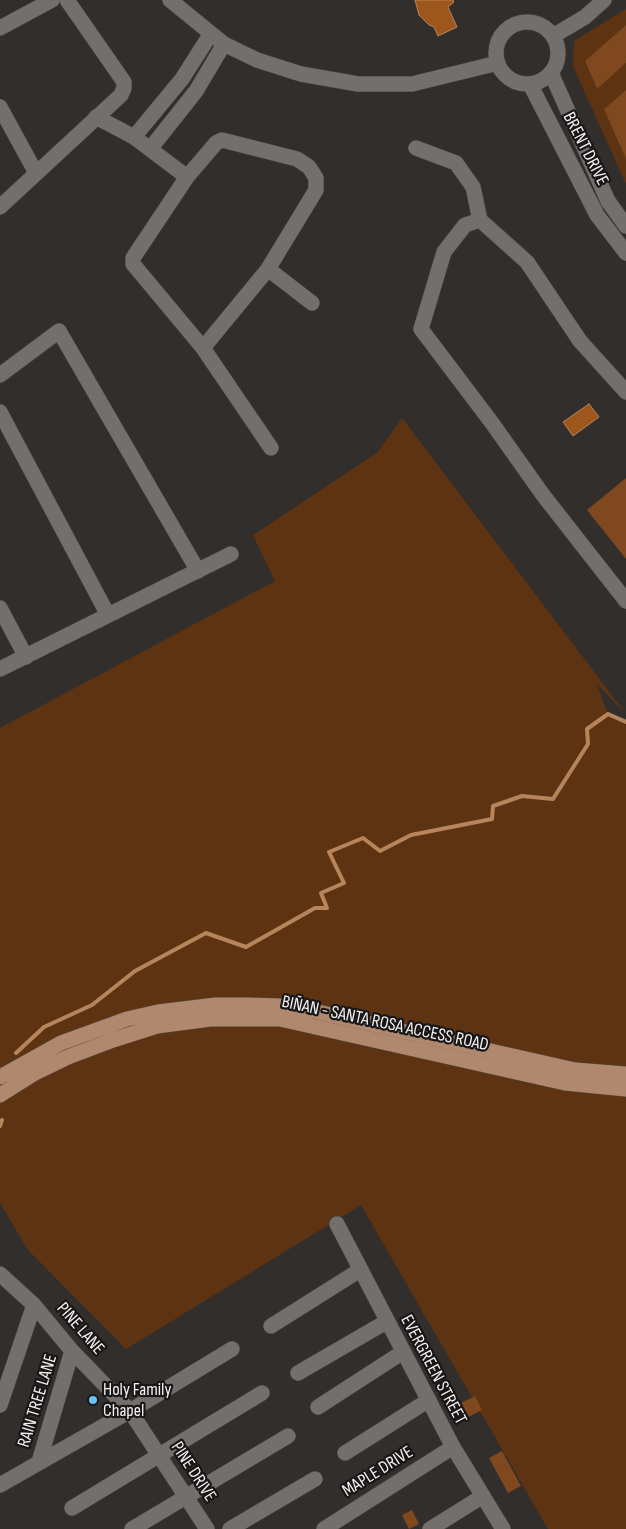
<!DOCTYPE html>
<html>
<head>
<meta charset="utf-8">
<style>
	body { margin:0 }
	canvas { display:block; background:#312e2c }
</style>
</head>
<body>
<canvas width="626" height="1529"></canvas>
<script>
const context = document.querySelector('canvas').getContext('2d');
context.lineJoin = 'round';
function paint(path, color) { context.fillStyle = color; context.fill(path, 'evenodd'); }
const shape = rows => new Path2D(rows.map(r => 'M' + r).join(''));
function stroke(path, color, width, dash) { context.strokeStyle = color; context.lineWidth = width; context.lineCap = dash ? 'butt' : 'round'; context.setLineDash(dash || []); context.stroke(path); }
function drawText(font, color, halo, rows, align = 'center') {
  context.font = font + ' "Sofia Sans Condensed",sans-serif'; context.lineWidth = 4.5; context.setLineDash([]); context.textBaseline = 'middle'; context.strokeStyle = halo; context.fillStyle = color; for (const [text, x, y, turn = 0] of rows) {
    context.save(); context.translate(x, y); context.rotate((+turn || 0) * Math.PI / 180); context.textAlign = isNaN(turn) ? turn : align; if (halo) context.strokeText(text, 0, 0); context.fillText(text, 0, 0); context.restore();
  }
}
const green = shape([
	[626,9,626,25,585,62,597,89,626,63,626,90,604,109,626,155,626,184,573,66,574,41],
	[402,418,626,714,596,683,608,714,626,722,626,1529,548,1529,361,1205,126,1349,28,1250,0,1203,0,728,275,581,253,535,378,452]
]);
const water = shape([
	[415,0,453,0,454,2,448,7,457,27,438,36,434,27,429,25,419,15,415,0],
	[589,404,599,417,573,436,563,422,589,404]
]);
const stream = shape([
	[16,1053,44,1027,92,1005,135,971,206,933,246,947,315,908,327,908,321,893,344,883,329,852,363,838,380,851,411,835,492,819,493,806,522,796,553,799,588,744,587,729,608,714,626,722],
	[0,1126,2,1120]
]);
const building = shape([
	[626,25,626,63,597,89,585,61],
	[626,90,626,159,604,109],
	[626,478,626,559,587,510],
	[475,1396,482,1410,464,1419,457,1405],
	[502,1451,521,1486,508,1493,489,1458],
	[412,1510,419,1524,409,1529,402,1515]
]);
const minor = shape([
	[170,0,224,44,257,60,301,74,358,84,412,84,498,63],
	'496 53a31 31 0 1 1 62 0a31 31 0 1 1-62 0Z',
	[0,28,52,0],
	[553,36,585,17,604,0],
	[551,73,608,201,626,226],
	[530,84,597,215,626,253],
	[0,107,36,173],
	[96,117,134,137,187,177],
	[134,137,182,79,210,35],
	[416,148,456,163,473,187,480,220,527,262,580,341,626,392],
	[150,149,196,91,224,44],
	[0,207,121,95,124,88,124,82,67,0],
	[480,220,465,225,444,252,421,329,492,423,543,495,626,601],
	[268,269,312,303],
	[203,348,268,269,316,190,316,178,309,167,297,159,222,140,216,143,187,177,133,258,133,264,203,348,271,448],
	[0,375,59,331,198,571],
	[0,412,108,615],
	[0,608,26,657],
	[0,669,231,554],
	[337,1224,453,1447,503,1529],
	[0,1274,34,1305,72,1351,130,1411,207,1529],
	[271,1326,360,1270],
	[298,1373,386,1322],
	[0,1405,34,1305],
	[318,1407,403,1352],
	[345,1453,429,1400],
	[39,1462,72,1351],
	[0,1485,130,1411,232,1349],
	[72,1508,262,1393],
	[132,1529,288,1436],
	[230,1529,315,1479],
	[324,1529,453,1447],
	[430,1529,483,1496]
]);
const major = shape([
	[0,1077,61,1043,127,1019,158,1012,216,1005,246,1005,279,1006,313,1011,575,1070,626,1074],
	[0,1095,35,1073,68,1057,113,1040,157,1026,210,1019,280,1019,565,1083,626,1089]
]);
const markers = [
	[93,1400,5,"#6dc2f3"]
];
const streetNames = [
	["BRENT DRIVE",585,149,63],
	["BIÑAN - SANTA ROSA ACCESS ROAD",385,1024,12],
	["PINE LANE",80,1329,49],
	["EVERGREEN STREET",433,1370,62],
	["RAIN TREE LANE",38,1401,-73],
	["PINE DRIVE",193,1472,57],
	["MAPLE DRIVE",378,1472,-32]
];
const poiNames = [
	["Holy Family",103,1390],
	["Chapel",103,1411]
];
paint(green, '#5e3312');
paint(water, '#9d561c');
stroke(water, '#b7855c', 1);
stroke(stream, '#b7855c', 4);
paint(building, '#7f481e');
stroke(minor, '#4e4b49', 16);
stroke(major, '#4e4b49', 16);
stroke(minor, '#736f6d', 15);
stroke(major, '#af886e', 15);
for (const [x, y, r, color] of markers) { const dot = new Path2D(); dot.arc(x, y, r, 0, 2 * Math.PI); context.fillStyle = color; context.fill(dot); stroke(dot, '#181616', 2); }
drawText('18px', '#f4f2f0', '#181616', streetNames);
drawText('18px', '#f4f2f0', '#181616', poiNames, 'left');
</script>
</body>
</html>
